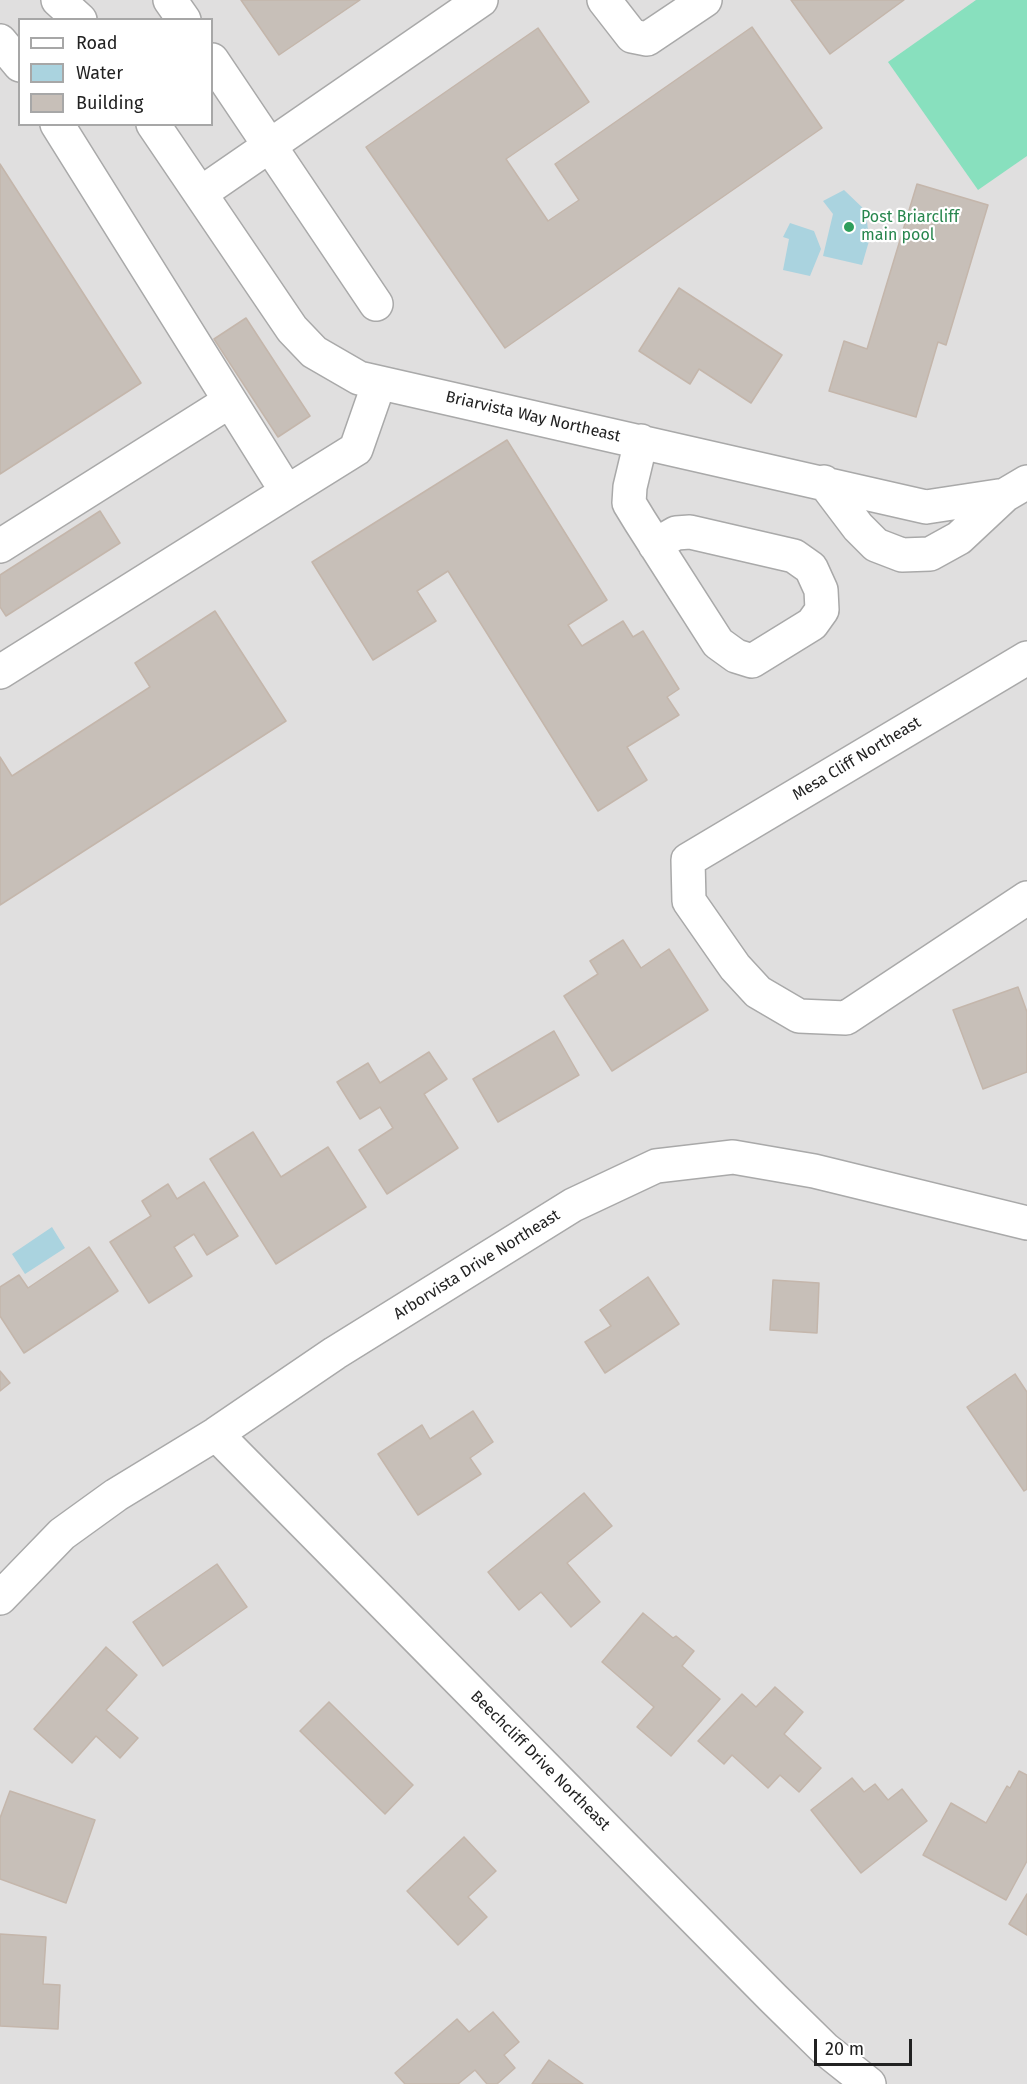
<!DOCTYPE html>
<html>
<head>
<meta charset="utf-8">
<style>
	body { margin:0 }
	#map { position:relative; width:1027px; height:2084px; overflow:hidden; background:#f2efe9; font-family:"Fira Sans",sans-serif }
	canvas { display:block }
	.legend { position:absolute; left:18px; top:18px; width:195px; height:108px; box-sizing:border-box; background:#fff; border:2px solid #a7a7a7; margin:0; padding:8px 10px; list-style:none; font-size:18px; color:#222 }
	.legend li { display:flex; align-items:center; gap:12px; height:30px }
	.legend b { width:30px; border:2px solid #a7a7a7 }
	.scale { position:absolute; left:814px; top:2039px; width:98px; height:27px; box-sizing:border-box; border:3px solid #222; border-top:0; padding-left:8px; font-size:18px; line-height:21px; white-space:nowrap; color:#222; -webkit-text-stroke:4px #fff; paint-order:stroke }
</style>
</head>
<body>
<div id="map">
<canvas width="1027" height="2084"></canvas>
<ul class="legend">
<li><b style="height:8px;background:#fff"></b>Road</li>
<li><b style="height:16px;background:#aad3df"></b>Water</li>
<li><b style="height:16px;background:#c7bfb8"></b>Building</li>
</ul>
<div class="scale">20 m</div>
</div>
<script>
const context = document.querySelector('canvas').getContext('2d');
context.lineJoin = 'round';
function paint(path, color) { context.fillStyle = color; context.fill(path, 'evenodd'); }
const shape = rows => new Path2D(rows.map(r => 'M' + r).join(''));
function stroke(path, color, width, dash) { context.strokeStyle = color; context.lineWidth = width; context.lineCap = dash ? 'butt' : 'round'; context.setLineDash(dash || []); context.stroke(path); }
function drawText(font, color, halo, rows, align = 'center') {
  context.font = font + ' "Fira Sans",sans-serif'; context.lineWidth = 4.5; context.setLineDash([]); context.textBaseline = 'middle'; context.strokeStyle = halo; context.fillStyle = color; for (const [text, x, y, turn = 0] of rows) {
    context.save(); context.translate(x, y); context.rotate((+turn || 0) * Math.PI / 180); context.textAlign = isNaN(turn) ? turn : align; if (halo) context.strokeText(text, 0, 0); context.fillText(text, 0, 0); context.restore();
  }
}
const residential = shape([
	[0,0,1027,0,1027,2084,0,2084],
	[20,20,212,20,212,124,20,124]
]);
const pitch = shape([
	[976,0,1027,0,1027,156,978,190,888,62]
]);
const water = shape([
	[844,190,866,211,869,241,862,265,823,256,833,214,823,201],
	[790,223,814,231,821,249,810,276,783,270,789,239,783,237],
	[52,1227,65,1248,25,1274,12,1254]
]);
const building = shape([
	[241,0,360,0,279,55,241,0],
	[791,0,904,0,830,54,791,0],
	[752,27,822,128,505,348,366,147,538,28,589,102,506,159,548,221,579,200,555,164,752,27],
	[0,164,141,383,0,474,0,164],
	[917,184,988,205,946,345,938,342,916,417,829,391,844,341,867,349,917,184],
	[679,288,782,355,751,403,699,369,690,384,639,351,679,288],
	[246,318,310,416,278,437,214,339,246,318],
	[507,440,607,600,568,625,582,646,623,621,633,637,643,631,679,689,667,697,679,715,627,747,647,780,598,811,448,571,417,591,436,621,373,660,312,562,507,440],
	[100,511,120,543,6,616,0,607,0,575,100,511],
	[215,611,286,721,0,905,0,757,12,776,150,687,135,663,215,611],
	[623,940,641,968,669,949,708,1010,612,1071,564,996,598,974,590,961,623,940],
	[1018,987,1027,1012,1027,1072,983,1089,953,1010,1018,987],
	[554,1031,579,1075,498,1122,473,1079,554,1031],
	[429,1052,447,1079,424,1094,458,1148,387,1194,359,1150,393,1128,380,1107,360,1119,337,1082,368,1063,380,1083,429,1052],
	[253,1132,281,1177,328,1147,366,1207,276,1264,210,1159,253,1132],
	[204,1182,238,1236,207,1255,194,1234,174,1247,192,1276,149,1303,110,1242,151,1216,142,1201,168,1184,177,1199,204,1182],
	[89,1247,118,1291,24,1353,0,1316,0,1287,19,1275,28,1288,89,1247],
	[648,1277,679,1324,605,1373,585,1342,611,1326,600,1310,648,1277],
	[773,1280,819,1283,817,1333,770,1330,773,1280],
	[0,1371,10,1383,0,1391,0,1371],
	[1015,1374,1027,1392,1027,1489,1024,1491,967,1407,1015,1374],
	[473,1411,493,1442,470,1458,481,1474,418,1515,378,1454,422,1425,430,1439,473,1411],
	[584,1493,612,1526,567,1563,600,1602,571,1627,541,1592,519,1610,488,1572,584,1493],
	[217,1564,247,1607,163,1666,133,1622,217,1564],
	[643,1613,673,1638,676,1636,694,1651,682,1666,720,1699,671,1756,637,1727,654,1707,602,1662,643,1613],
	[106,1647,137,1675,106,1710,138,1738,120,1758,96,1736,72,1763,34,1729,106,1647],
	[775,1687,803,1712,784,1734,821,1768,799,1792,780,1775,768,1788,732,1755,724,1764,698,1741,742,1694,756,1707,775,1687],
	[329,1702,413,1785,385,1814,300,1731,329,1702],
	[1019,1771,1027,1775,1027,1861,1006,1900,923,1855,951,1803,986,1823,1007,1786,1010,1788,1019,1771],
	[852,1778,864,1792,875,1784,888,1800,902,1789,927,1821,861,1873,811,1810,852,1778],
	[10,1791,95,1820,66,1903,0,1879,0,1818,10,1791],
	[464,1837,496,1871,468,1897,487,1917,458,1945,407,1891,464,1837],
	[1027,1894,1027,1935,1009,1924,1027,1894],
	[0,1934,46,1937,43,1984,60,1985,58,2029,0,2026,0,1934],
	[493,2012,519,2042,504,2055,515,2068,497,2084,487,2084,475,2070,458,2084,405,2084,395,2073,457,2019,469,2032,493,2012],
	[549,2060,583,2084,532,2084,549,2060]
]);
const minor = shape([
	[58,0,80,20],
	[170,0,184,20],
	[604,0,632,36,647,39,705,0],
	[0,41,20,65],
	[212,60,376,304],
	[153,124,292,329,314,352,359,378,926,507,1005,495,1027,482],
	[201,193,481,0],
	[641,441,630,487,629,503,640,521,718,643,736,656,752,661,812,624,822,610,821,590,811,568,794,556,690,532,676,533,655,545],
	[824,482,858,527,876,545,902,555,930,554,959,538,1005,495],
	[287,492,356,449,379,383],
	[0,546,230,401],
	[1027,658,688,860,689,901,735,967,758,992,799,1016,846,1018,1027,898],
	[0,672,287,492,57,124],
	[216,1434,773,1998,825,2049,869,2084],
	[0,1598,62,1534,116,1495,216,1434,335,1353,573,1205,656,1166,733,1157,814,1171,1027,1223]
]);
const markers = [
	[849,227,6,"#2e9e5b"]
];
const leisureNames = [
	["Post Briarcliff",861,218],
	["main pool",861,236]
];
const streetNames = [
	["Briarvista Way Northeast",533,417,13],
	["Mesa Cliff Northeast",857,759,-31],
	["Arborvista Drive Northeast",477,1265,-32],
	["Beechcliff Drive Northeast",540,1761,45]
];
paint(residential, '#e0dfdf');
paint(pitch, '#88e0be');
paint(water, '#aad3df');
paint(building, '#c7bfb8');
stroke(building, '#c4b6ab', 1.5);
stroke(minor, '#a9a9a9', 36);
stroke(minor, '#fff', 33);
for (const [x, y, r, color] of markers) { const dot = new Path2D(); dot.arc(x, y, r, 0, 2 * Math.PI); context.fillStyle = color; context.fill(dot); stroke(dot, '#fff', 2); }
drawText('16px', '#27864d', '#fff', leisureNames, 'left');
drawText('16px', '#222', '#fff', streetNames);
</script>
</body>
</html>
